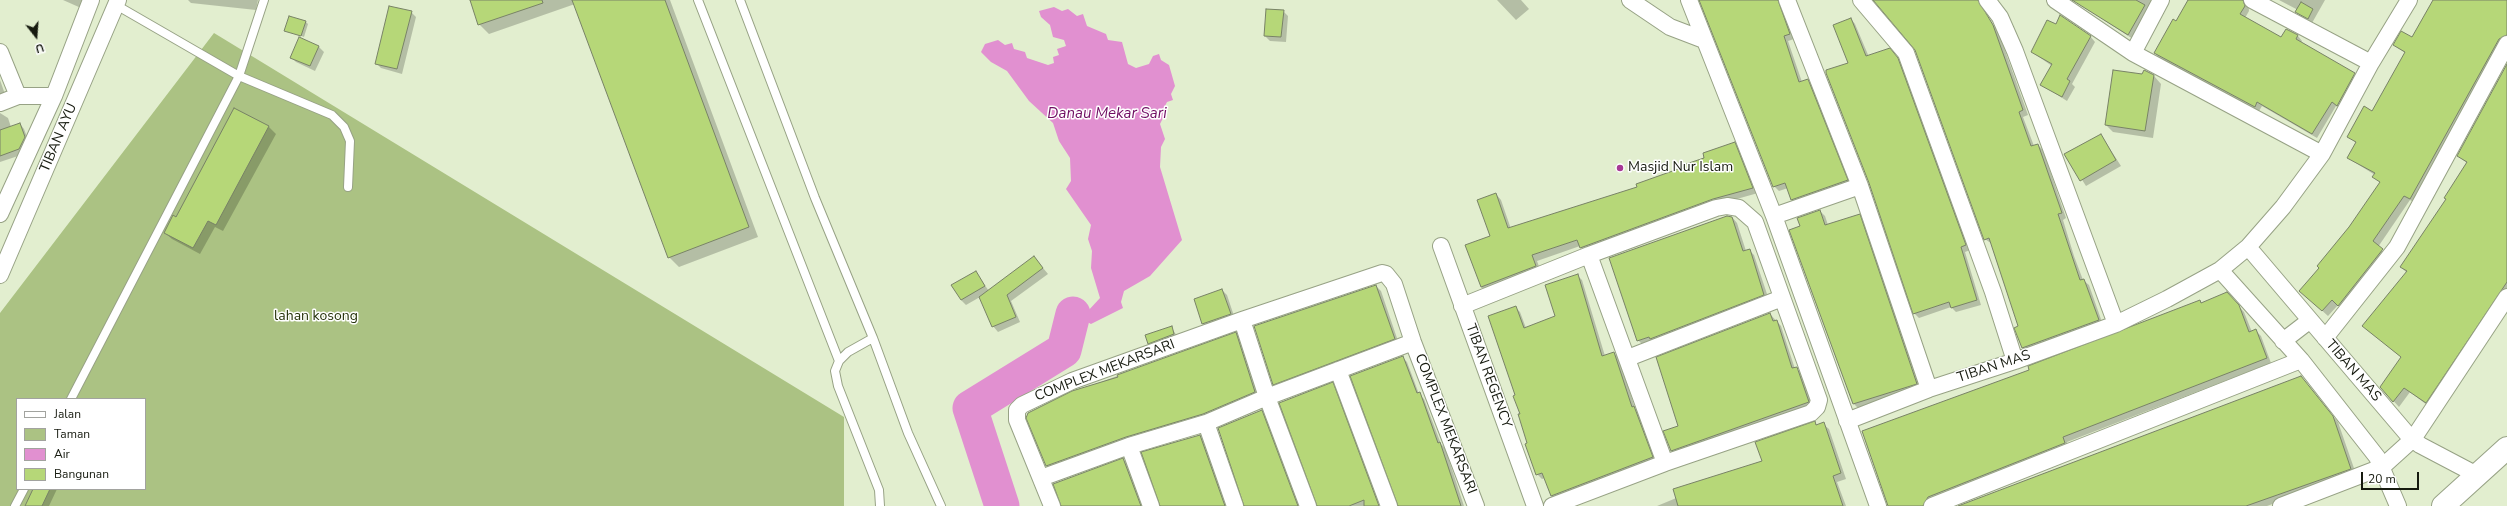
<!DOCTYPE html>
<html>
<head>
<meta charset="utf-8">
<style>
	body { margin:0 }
	#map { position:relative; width:2507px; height:506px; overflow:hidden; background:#e2eecf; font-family:"Nunito Sans",sans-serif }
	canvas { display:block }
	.legend { position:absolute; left:16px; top:398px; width:130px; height:92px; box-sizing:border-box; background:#fff; border:1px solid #a2a39f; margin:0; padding:5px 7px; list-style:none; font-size:12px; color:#161a0f }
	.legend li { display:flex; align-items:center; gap:8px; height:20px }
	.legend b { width:20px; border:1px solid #a2a39f }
	.north { position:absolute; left:16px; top:16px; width:40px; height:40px; -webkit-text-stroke:3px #fff; paint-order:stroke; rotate:163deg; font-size:11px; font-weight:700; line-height:16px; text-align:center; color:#161a0f }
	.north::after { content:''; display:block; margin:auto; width:14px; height:18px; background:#161a0f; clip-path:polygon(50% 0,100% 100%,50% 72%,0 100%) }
	.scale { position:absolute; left:2361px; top:472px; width:58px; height:18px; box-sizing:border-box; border:2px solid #161a0f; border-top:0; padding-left:5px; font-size:12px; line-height:14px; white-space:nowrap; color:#161a0f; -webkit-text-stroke:3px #fff; paint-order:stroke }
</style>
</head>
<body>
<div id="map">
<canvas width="2507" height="506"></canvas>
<ul class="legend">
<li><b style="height:5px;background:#fff"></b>Jalan</li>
<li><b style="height:11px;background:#abc283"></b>Taman</li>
<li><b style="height:11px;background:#e190d0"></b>Air</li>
<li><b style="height:11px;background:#b6d778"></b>Bangunan</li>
</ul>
<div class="north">U</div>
<div class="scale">20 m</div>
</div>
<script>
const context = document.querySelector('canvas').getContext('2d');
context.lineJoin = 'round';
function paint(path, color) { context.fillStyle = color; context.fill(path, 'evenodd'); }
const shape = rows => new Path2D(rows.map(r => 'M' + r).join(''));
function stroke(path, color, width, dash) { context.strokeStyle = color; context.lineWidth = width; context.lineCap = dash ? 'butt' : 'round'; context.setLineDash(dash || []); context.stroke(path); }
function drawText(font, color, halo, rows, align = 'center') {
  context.font = font + ' "Nunito Sans",sans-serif'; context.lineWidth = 3; context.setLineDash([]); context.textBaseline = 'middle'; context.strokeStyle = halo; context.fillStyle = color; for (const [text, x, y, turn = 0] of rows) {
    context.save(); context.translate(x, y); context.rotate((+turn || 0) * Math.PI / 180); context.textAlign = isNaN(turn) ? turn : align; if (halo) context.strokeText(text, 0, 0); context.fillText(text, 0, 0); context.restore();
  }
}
const green = shape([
	[214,33,844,417,844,506,0,506,0,313],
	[17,399,145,399,145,489,17,489]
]);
const water = shape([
	[1054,7,1062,11,1068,9,1077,16,1083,14,1087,26,1106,34,1108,40,1122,42,1128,64,1136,68,1149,64,1153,56,1159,54,1161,60,1169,65,1175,86,1171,94,1173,100,1167,102,1163,110,1164,116,1160,124,1165,139,1161,147,1160,167,1182,240,1150,276,1124,291,1121,302,1123,308,1091,324,1073,314,1087,312,1100,298,1091,268,1092,251,1088,239,1091,225,1066,189,1071,181,1070,158,1059,141,1053,123,1029,101,1007,71,991,62,981,52,985,44,998,40,1005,45,1012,43,1014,49,1025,52,1027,58,1048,65,1054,63,1053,57,1059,55,1057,49,1066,46,1064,40,1053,37,1050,25,1041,17,1039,11]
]);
const shadow = shape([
	[63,0,85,0,81,8],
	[188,0,258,0,256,10,191,3],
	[471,0,670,0,758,237,679,267,669,257,575,4,489,34,479,24],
	[1497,0,1521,0,1529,9,1516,20],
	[1699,0,1781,0,1794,39,1788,41,1802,82,1808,80,1813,85,1852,185,1797,204,1792,199,1788,188,1779,191,1774,186],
	[1874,0,1978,0,1983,6,1984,12,1998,31,2028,115,2023,117,2034,146,2038,145,2043,150,2066,218,2063,220,2074,256,2083,280,2089,285,2103,325,2028,353,2022,348,2016,328,2019,327,1992,244,1985,239,1916,49],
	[2073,0,2156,0,2133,39],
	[2189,0,2248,0,2249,11,2245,18,2281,38,2286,30,2298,36,2302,41,2301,43,2359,79,2342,109,2336,106,2317,138,2262,106,2259,111,2159,58,2155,53,2177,23],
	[2279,0,2325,0,2312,23,2301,17,2296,12,2298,10],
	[2434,0,2507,0,2507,43,2415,203,2410,200,2378,247,2387,256,2344,310,2338,305,2328,316,2306,296,2320,268,2381,183,2374,177,2375,175,2348,158,2356,143,2348,136,2372,112,2405,53,2394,45,2412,38],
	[1283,11,1288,16,1286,42,1270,41,1265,36],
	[411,12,416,17,402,74,381,68,376,63],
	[1851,19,1855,24,1869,57,1894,55,1902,64,1970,250,1965,252,1981,305,1956,312,1951,307,1919,318,1914,313,1849,64],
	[305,21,308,24,304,37,286,30],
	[2090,36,2095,42,2072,84,2075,87,2067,101,2042,85,2052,66,2032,52],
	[300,39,319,47,324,52,315,71,296,62,291,57],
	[2507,66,2507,296,2431,408,2410,392,2399,407,2381,387,2402,358,2369,331,2407,273,2401,267,2447,199,2468,164,2458,156],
	[2154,76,2161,84,2153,138,2113,132,2106,125],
	[0,80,6,97,0,100],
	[235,109,269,127,276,134,223,231,215,227,200,254,172,239,165,233,176,218],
	[0,113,8,118,11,127,20,124,24,129,29,142,24,154,0,162],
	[2101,135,2121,166,2086,186,2066,155],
	[1735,143,1740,149,1758,193,1719,204,1586,254,1580,246,1537,261,1541,272,1487,292,1481,287,1491,237,1496,194,1501,200,1511,229,1638,188],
	[1820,211,1825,216,1828,225,1859,215,1864,220,1921,389,1859,409,1854,404,1802,227],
	[1732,217,1737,223,1746,251,1749,250,1754,255,1769,300,1643,345,1638,340],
	[1034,257,1048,274,1011,301,1020,322,998,332,993,326,980,297,966,305,961,300,975,272,989,291],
	[1577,275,1582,280,1605,356,1614,353,1619,358,1635,408,1639,413,1657,463,1557,501,1551,496,1545,478,1542,479,1537,474,1515,397,1517,396,1515,307,1520,312,1526,328,1557,317],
	[1376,286,1381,291,1399,344,1279,389,1274,384],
	[1222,290,1227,295,1235,319,1208,329,1203,324,1195,299],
	[2232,299,2244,312,2252,332,2255,330,2261,336,2271,363,2067,442,2070,448,1931,506,1889,506,2030,370,2200,302,2202,303],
	[1770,314,1781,326,1795,369,1802,373,1813,407,1677,456,1672,450,1679,427],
	[1171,327,1179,339,1154,348,1149,343],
	[1236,333,1241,338,1260,397,1052,470,1047,466,1073,392],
	[1402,357,1407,362,1419,394,1424,399,1441,444,1445,448,1464,506,1400,506],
	[2301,377,2338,422,2356,474,2267,506,1961,506],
	[1332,384,1337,389,1380,501,1366,506,1318,506],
	[1261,411,1266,416,1300,506,1244,506],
	[1815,423,1818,426,1823,424,1829,429,1846,479,1837,482,1846,506,1657,506,1763,462],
	[1200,436,1205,441,1228,506,1161,506],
	[1123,459,1128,464,1143,506,1062,506],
	[34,489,57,489,49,506,26,506]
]);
const river = shape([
	[1002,506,970,408,1064,350,1073,314]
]);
const building = shape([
	[470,0,542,0,543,3,478,25,470,0],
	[572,0,665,0,749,227,668,258,572,0],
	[1699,0,1778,0,1790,34,1784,36,1799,82,1808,79,1848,180,1791,200,1785,183,1773,187,1699,0],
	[1873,0,1978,0,1993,25,2023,110,2019,112,2031,146,2038,144,2062,213,2058,214,2080,280,2084,279,2099,320,2022,348,2014,328,2018,326,1989,238,1984,240,1915,50,1873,0],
	[2072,0,2136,0,2145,5,2128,35,2072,0],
	[2188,0,2243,0,2245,6,2240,14,2281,37,2286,29,2298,35,2296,39,2355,73,2337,106,2332,102,2312,134,2257,102,2255,107,2154,53,2173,19,2176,21,2188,0],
	[2433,0,2507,0,2507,35,2499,39,2410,199,2404,196,2373,241,2383,249,2338,306,2332,300,2322,311,2299,291,2319,268,2317,266,2349,227,2380,182,2372,177,2375,173,2347,158,2356,142,2347,137,2364,106,2372,111,2405,52,2393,45,2401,31,2412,37,2433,0],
	[2301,2,2313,9,2308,19,2295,12,2301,2],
	[389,6,412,11,397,69,375,64,389,6],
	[1266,9,1284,10,1281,37,1264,36,1266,9],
	[2060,15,2091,36,2067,79,2070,81,2062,97,2040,85,2052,64,2031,52,2047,20,2056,24,2060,15],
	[289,16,306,21,301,36,284,31,289,16],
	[1851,18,1866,56,1890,48,1898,58,1966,245,1961,247,1977,300,1951,308,1949,302,1913,314,1869,183,1826,73,1826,70,1848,63,1833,25,1851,18],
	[299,37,319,46,310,66,290,58,299,37],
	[2507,64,2507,282,2426,403,2404,388,2393,402,2380,387,2401,357,2362,326,2407,271,2400,267,2446,199,2444,198,2467,162,2457,156,2507,64],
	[2113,70,2142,74,2144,70,2154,75,2145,131,2105,125,2113,70],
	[234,108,269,126,216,225,208,221,193,248,164,233,173,215,176,217,234,108],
	[20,123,25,137,19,149,0,156,0,130,20,123],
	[2101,134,2116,160,2080,181,2064,154,2101,134],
	[1735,142,1753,188,1713,199,1580,248,1577,240,1532,255,1536,266,1481,287,1465,245,1490,236,1477,200,1496,193,1508,228,1637,187,1636,184,1681,168,1680,166,1704,158,1703,153,1735,142],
	[1820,210,1825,225,1860,214,1917,384,1853,404,1789,230,1800,226,1797,218,1820,210],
	[1727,216,1732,217,1743,251,1750,249,1764,295,1650,339,1649,337,1637,341,1609,258,1727,216],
	[1034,256,1043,268,1007,295,1016,317,992,327,979,297,1034,256],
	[976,271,985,286,961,300,951,285,976,271],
	[1578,274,1602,356,1614,352,1632,407,1634,406,1653,457,1551,496,1542,473,1536,475,1525,444,1527,443,1518,414,1520,414,1513,396,1515,395,1488,316,1516,306,1524,328,1555,316,1545,285,1578,274],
	[1376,285,1395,339,1273,385,1254,326,1376,285],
	[1222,289,1231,314,1202,324,1194,299,1222,289],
	[2227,292,2239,305,2249,332,2256,329,2267,358,2063,437,2065,443,1928,497,1923,506,1888,506,1862,431,2029,370,2028,366,2200,300,2201,303,2227,292],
	[1770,313,1773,321,1777,320,1792,368,1797,367,1809,402,1671,451,1663,431,1678,426,1656,357,1770,313],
	[1172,326,1174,334,1148,344,1145,335,1172,326],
	[1236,332,1255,392,1203,414,1126,437,1046,466,1026,418,1028,413,1072,391,1118,377,1117,375,1236,332],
	[1403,356,1417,393,1420,392,1438,443,1440,442,1461,506,1398,506,1350,376,1403,356],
	[2301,376,2333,416,2351,469,2246,506,1958,506,2301,376],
	[1333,382,1379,506,1364,506,1364,500,1349,506,1317,506,1279,403,1333,382],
	[1262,410,1298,506,1244,506,1218,428,1262,410],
	[1815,421,1816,425,1824,422,1841,473,1833,476,1843,506,1678,506,1673,489,1762,461,1755,442,1815,421],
	[1200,435,1225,506,1160,506,1141,452,1200,435],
	[1123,458,1141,506,1061,506,1053,484,1123,458],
	[33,489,50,489,42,506,25,506,33,489]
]);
const service = shape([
	[698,0,839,361],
	[740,0,815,198,873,338,908,433,941,506],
	[116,5,239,76,332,115,344,127,350,141,348,187],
	[873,338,848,352,839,361,835,371,838,386,879,490,880,506],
	[71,399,239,76,264,0],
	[15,506,24,489]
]);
const minor = shape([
	[1630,0,1670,27,1704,40],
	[1689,0,1774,216,1878,506],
	[1787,0,1860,186,1929,389],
	[1861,0,1906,53,1993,292,2015,361],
	[1987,0,2000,17,2015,51,2116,324],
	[2055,0,2133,53,2322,154],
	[2252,0,2371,63],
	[0,52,18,96,0,103],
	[2133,53,2161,0],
	[18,96,54,96],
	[0,214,54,96,91,0],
	[1774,216,1860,186],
	[1441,246,1535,506],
	[2248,247,2408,435,2420,445,2477,475],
	[1589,255,1665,463],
	[2220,270,2301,360,2377,457,2398,506],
	[0,275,118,0],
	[1462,306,1589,255,1716,208,1727,206,1739,208,1755,222,1819,400,1817,407,1811,413,1665,463,1552,506],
	[1242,320,1267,397,1308,506],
	[2325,338,2397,247,2507,44],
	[2283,341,2309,321],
	[1628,358,1782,298],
	[1338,370,1389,506],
	[1847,421,1929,389,2015,361,2116,324,2167,299,2220,270,2248,247,2283,207,2322,154,2371,63,2409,0],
	[1206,423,1235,506],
	[1129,446,1151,506],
	[1041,478,1129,446,1206,423,1267,397,1413,342],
	[1052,506,1017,420,1017,410,1022,405,1072,381,1242,320,1382,273,1386,274,1394,284,1413,342,1476,506],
	[1932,506,2301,360],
	[2281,506,2382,467,2413,439,2507,297]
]);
const trunk = shape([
	[2443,506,2507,448]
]);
const markers = [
	[1620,168,4,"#a73895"]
];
const streetNames = [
	["TIBAN AYU",59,138,-67],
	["TIBAN MAS",1994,367,-18],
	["COMPLEX MEKARSARI",1105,371,-21],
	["TIBAN MAS",2353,371,49],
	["TIBAN REGENCY",1488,376,70],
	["COMPLEX MEKARSARI",1445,424,69]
];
const poiNames = [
	["Masjid Nur Islam",1628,168]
];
const parkNames = [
	["lahan kosong",316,317]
];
const waterNames = [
	["Danau Mekar Sari",1107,114]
];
paint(green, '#abc283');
paint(water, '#e190d0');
paint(shadow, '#0003');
stroke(river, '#e190d0', 35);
paint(building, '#b6d778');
stroke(building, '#788266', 1);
stroke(service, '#97a285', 10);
stroke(minor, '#97a285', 18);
stroke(trunk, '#97a285', 24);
stroke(service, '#fff', 8);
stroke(minor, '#fff', 16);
stroke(trunk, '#fff', 22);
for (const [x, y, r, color] of markers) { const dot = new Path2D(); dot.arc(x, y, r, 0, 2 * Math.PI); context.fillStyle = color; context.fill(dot); stroke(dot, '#fff', 1.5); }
drawText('14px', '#161a0f', '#fff', streetNames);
drawText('14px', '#161a0f', '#fff', poiNames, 'left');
drawText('14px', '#27340c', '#fff', parkNames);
drawText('italic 15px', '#6f0c62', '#fff', waterNames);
</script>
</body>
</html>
